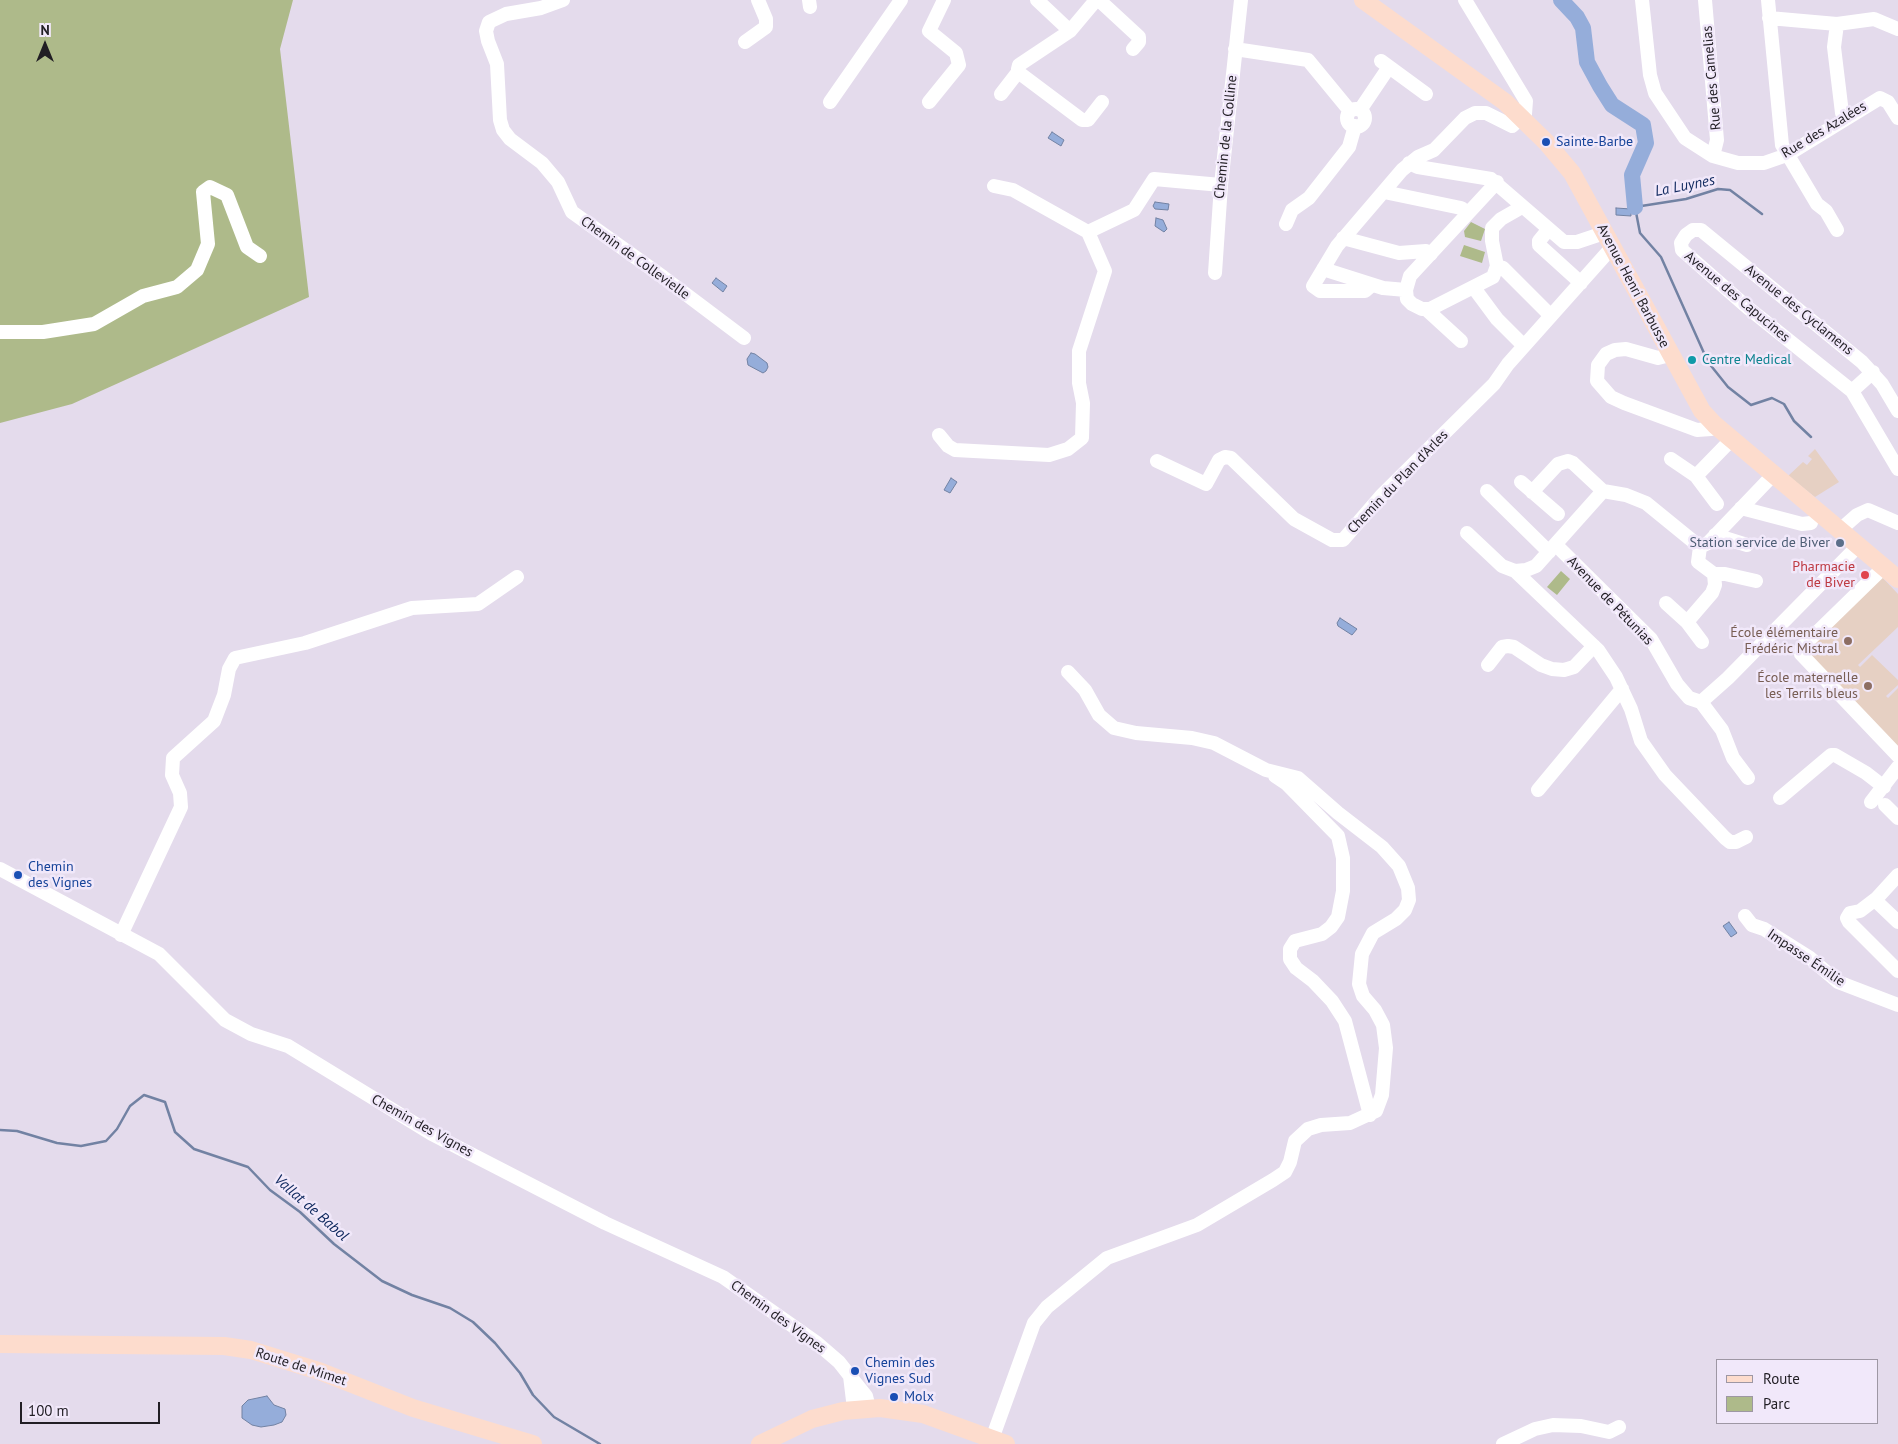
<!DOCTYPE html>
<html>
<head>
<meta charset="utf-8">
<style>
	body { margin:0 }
	#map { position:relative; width:1898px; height:1444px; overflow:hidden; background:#e4dbec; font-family:"PT Sans",sans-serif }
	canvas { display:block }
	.legend { position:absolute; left:1716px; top:1359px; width:162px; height:65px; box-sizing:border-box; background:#f1e8fa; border:1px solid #9e97a4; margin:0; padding:6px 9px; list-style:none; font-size:15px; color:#211e24 }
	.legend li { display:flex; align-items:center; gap:10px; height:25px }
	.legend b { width:25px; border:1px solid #9e97a4 }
	.north { position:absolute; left:20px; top:20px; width:50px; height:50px; -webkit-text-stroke:4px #f1e8fa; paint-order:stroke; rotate:0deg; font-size:14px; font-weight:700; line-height:20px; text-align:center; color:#211e24 }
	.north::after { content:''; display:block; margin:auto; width:18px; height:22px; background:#211e24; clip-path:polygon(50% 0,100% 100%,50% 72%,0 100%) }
	.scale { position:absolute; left:20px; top:1402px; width:140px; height:22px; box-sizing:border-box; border:2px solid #211e24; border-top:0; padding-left:6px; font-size:15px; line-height:18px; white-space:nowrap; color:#211e24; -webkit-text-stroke:4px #f1e8fa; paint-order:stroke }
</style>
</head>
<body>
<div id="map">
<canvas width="1898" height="1444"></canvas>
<ul class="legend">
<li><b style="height:6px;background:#fddccd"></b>Route</li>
<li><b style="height:14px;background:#aeba8a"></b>Parc</li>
</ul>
<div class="north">N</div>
<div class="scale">100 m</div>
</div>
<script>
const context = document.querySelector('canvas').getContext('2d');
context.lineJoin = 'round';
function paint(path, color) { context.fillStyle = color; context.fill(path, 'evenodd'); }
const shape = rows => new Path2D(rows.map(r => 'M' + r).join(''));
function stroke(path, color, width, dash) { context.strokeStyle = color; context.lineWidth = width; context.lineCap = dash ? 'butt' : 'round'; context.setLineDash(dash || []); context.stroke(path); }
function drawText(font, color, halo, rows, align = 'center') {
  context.font = font + ' "PT Sans",sans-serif'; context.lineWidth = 5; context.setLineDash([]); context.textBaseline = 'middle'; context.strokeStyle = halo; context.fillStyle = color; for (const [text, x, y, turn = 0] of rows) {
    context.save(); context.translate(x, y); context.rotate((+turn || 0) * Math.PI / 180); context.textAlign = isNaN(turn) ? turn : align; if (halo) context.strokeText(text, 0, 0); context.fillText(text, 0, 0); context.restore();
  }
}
const education = shape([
	[1815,449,1839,482,1815,497,1788,476,1803,462,1807,465,1812,459,1808,456],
	[1881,576,1898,594,1898,627,1858,665,1860,667,1872,655,1898,680,1898,685,1886,696,1888,698,1898,688,1898,749,1803,651]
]);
const green = shape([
	[0,0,293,0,280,49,309,297,72,404,0,423],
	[1471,222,1485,229,1481,241,1465,237,1464,231],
	[1464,245,1485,252,1482,263,1460,256],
	[1561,571,1570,579,1557,595,1547,587]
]);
const water = shape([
	[1052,132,1064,140,1061,146,1048,138,1052,132],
	[1155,202,1169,204,1168,210,1155,209,1153,206,1155,202],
	[1616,208,1631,209,1631,216,1616,215,1616,208],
	[1156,218,1163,220,1167,229,1164,232,1155,226,1156,218],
	[716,278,727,286,723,292,712,283,716,278],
	[751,353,755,354,767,363,768,367,766,371,763,373,748,365,747,359,751,353],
	[951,478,957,482,950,493,944,490,951,478],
	[1340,618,1357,629,1352,635,1338,626,1337,623,1340,618],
	[1729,922,1737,933,1731,937,1723,926,1729,922],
	[267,1396,274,1405,285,1409,286,1415,282,1422,274,1425,261,1427,252,1425,242,1418,242,1406,248,1400,267,1396]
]);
const stream = shape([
	[1762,214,1730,190,1718,189,1686,199,1635,207,1640,233,1661,257,1708,362,1728,387,1751,405,1772,398,1784,404,1794,421,1811,437],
	[0,1130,17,1131,57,1143,81,1146,106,1141,117,1129,130,1106,144,1095,165,1102,175,1132,194,1149,248,1167,270,1190,300,1212,334,1244,382,1281,412,1295,450,1308,473,1322,495,1343,520,1373,533,1395,554,1417,600,1444]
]);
const river = shape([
	[1561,0,1577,17,1583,28,1587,62,1600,86,1612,105,1643,125,1646,143,1632,175,1635,207]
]);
const minor = shape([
	[563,0,541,8,506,14,489,22,486,31,488,41,497,64,500,120,503,130,510,139,542,163,558,182,572,212,663,277,744,338],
	[809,0,810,7],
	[1037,0,1070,31],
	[1096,0,1070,31,1019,65,1018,69,1018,72,1082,120,1088,120,1102,102],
	[1099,0,1139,37,1139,42,1133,49],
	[1642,0,1650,75,1655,93,1685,138,1713,156,1738,163,1764,163,1787,155,1880,98,1888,102,1898,118],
	[1705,0,1717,140,1713,156],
	[1768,0,1782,145,1817,204,1826,211,1837,230],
	[1769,18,1837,24,1874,19,1898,29],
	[1837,24,1834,47,1842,113,1845,118],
	[745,42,766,27,766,19,758,0],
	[1235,49,1308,60,1350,111],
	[1381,61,1426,94],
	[1001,94,1018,72],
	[830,102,901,0],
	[929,102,959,65,956,53,929,31,944,0],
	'1347 118a9 9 0 1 1 18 0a9 9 0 1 1-18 0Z',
	[1360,110,1389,67],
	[1409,163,1418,167,1491,179,1564,242,1577,242,1604,233],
	[1497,182,1410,276,1406,290,1407,299,1412,304,1422,309,1430,309,1493,277,1497,266,1492,241,1492,228,1501,219,1522,207],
	[994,186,1013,190,1088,232,1134,210,1154,179,1221,185],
	[1384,192,1461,208,1468,213],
	[1286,224,1292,210,1309,198,1349,147,1355,126],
	[1548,230,1539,241,1539,245,1581,283],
	[1343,238,1399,253,1426,251,1431,254],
	[1497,266,1503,268,1551,316],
	[1323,269,1383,288,1406,290],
	[1215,273,1221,185,1241,0],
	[1372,285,1365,291,1320,291,1313,286,1337,246,1402,170,1418,157,1434,150,1465,118,1475,113,1486,113,1512,126,1525,114,1526,101,1465,0],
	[1474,288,1497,319,1524,346],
	[1426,309,1461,341],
	[0,332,43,332,94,324,143,296,177,287,197,270,208,244,203,192,210,187,227,195,247,247,260,256],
	[1670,355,1658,358,1626,349,1615,350,1606,354,1598,365,1597,381,1611,397,1624,403,1697,430,1711,429,1715,425],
	[1852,391,1873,372],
	[1898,411,1882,384,1862,362,1701,230,1693,230,1686,235,1681,243,1682,250,1747,307,1852,391,1898,469],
	[939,435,948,446,955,450,1049,455,1068,449,1082,438,1083,403,1079,383,1079,351,1105,271,1088,232],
	[1671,459,1696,476,1717,504],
	[1157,461,1206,484,1219,460,1225,457,1231,458,1294,519,1332,540,1343,540,1381,496,1494,384,1508,364,1607,253,1614,250],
	[1696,476,1732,439],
	[1521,482,1558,514],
	[1487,491,1549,552],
	[1532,492,1558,464,1568,461,1573,463,1603,491],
	[1741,508,1802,524,1811,523],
	[1840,530,1857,515,1868,510,1898,523],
	[1467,533,1502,566,1515,571,1526,570,1536,566,1603,491,1626,495,1646,503,1700,547,1708,543,1773,475],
	[1715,535,1747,545],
	[1556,545,1651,639,1677,684,1689,698,1701,702,1728,678,1859,545],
	[1700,547,1698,562,1714,574,1715,585,1712,593,1687,622,1702,642],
	[1884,567,1802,647,1801,654,1898,756],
	[1515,571,1598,650,1616,677,1631,709,1641,741,1665,775,1725,838,1730,842,1736,842,1746,837],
	[1714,574,1725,574,1756,581],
	[1666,603,1687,622],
	[1488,665,1502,647,1508,646,1514,647,1541,665,1552,669,1564,670,1574,667,1594,646],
	[1701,702,1722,730,1733,758,1748,778],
	[1275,776,1287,784,1338,836,1343,858,1343,891,1338,917,1331,927,1322,934,1295,941,1290,949,1290,959,1296,968,1313,981,1332,1001,1345,1021,1370,1115],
	[1538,790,1622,689],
	[1780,798,1831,755,1835,755,1866,773,1884,787],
	[1871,802,1898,767],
	[1885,805,1898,818],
	[0,869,159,954,225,1020,251,1034,288,1046,432,1134,605,1223,723,1277,817,1343,839,1362,850,1376],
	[1898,875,1877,898,1860,911,1850,913,1847,918,1849,922,1898,971],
	[1877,898,1877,902,1898,922],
	[1745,916,1752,925,1764,929,1810,958,1838,982,1898,1005],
	[121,935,181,807,180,793,172,775,173,758,214,721,224,695,229,669,235,658,305,643,412,608,478,604,517,577],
	[854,1409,850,1376,866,1396,869,1408],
	[992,1439,1034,1323,1047,1307,1107,1258,1197,1225,1273,1180,1285,1172,1290,1162,1295,1141,1308,1129,1321,1125,1350,1123,1376,1111,1382,1095,1386,1048,1383,1025,1375,1010,1363,996,1359,984,1362,954,1373,933,1396,919,1405,910,1409,900,1408,888,1399,866,1382,847,1338,813,1298,778,1266,770,1214,743,1192,738,1136,733,1114,728,1099,715,1085,690,1068,672],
	[1503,1444,1535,1429,1553,1425,1581,1426,1609,1432,1619,1427]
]);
const major = shape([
	[1363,0,1505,102,1546,142,1572,173,1702,411,1715,425,1898,579],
	[0,1344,224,1346,251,1350,319,1371,413,1408,533,1444],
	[760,1444,812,1419,843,1411,880,1408,923,1414,1006,1444]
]);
const markers = [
	[1546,142,5,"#1a4fb4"],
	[1692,360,5,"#0f9aa8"],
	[1840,543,5,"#5c6f8a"],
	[1865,575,5,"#e0444e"],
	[1848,641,5,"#8d6e63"],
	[1868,686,5,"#8d6e63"],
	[18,875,5,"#1a4fb4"],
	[855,1371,5,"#1a4fb4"],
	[894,1397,5,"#1a4fb4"]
];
const streetNames = [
	["Rue des Camelias",1712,78,-95],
	["Rue des Azalées",1824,130,-31],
	["Chemin de la Colline",1226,137,-84],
	["Chemin de Collevielle",635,258,36],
	["Avenue Henri Barbusse",1633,286,62],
	["Avenue des Capucines",1737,297,40],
	["Avenue des Cyclamens",1799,310,39],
	["Chemin du Plan d'Arles",1398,482,-46],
	["Avenue de Pétunias",1610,601,46],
	["Impasse Émilie",1806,958,34],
	["Chemin des Vignes",422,1126,29],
	["Chemin des Vignes",778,1317,36],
	["Route de Mimet",301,1367,18]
];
const transitNames = [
	["Sainte-Barbe",1556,142],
	["Chemin",28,867],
	["des Vignes",28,883],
	["Chemin des",865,1363],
	["Vignes Sud",865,1379],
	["Molx",904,1397]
];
const cultureNames = [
	["Centre Medical",1702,360]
];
const serviceNames = [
	["Station service de Biver",1830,543]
];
const healthNames = [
	["Pharmacie",1855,567],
	["de Biver",1855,583]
];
const educationNames = [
	["École élémentaire",1838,633],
	["Frédéric Mistral",1838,649],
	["École maternelle",1858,678],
	["les Terrils bleus",1858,694]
];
const waterNames = [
	["La Luynes",1685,186,-11],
	["Vallat de Babol",311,1208,41]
];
paint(education, '#e6d0c3');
paint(green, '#aeba8a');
paint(water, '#95adda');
stroke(water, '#7282a3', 1);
stroke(stream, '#7282a3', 2.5);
stroke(river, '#95adda', 16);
stroke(minor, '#fff', 14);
stroke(major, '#fddccd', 18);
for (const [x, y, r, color] of markers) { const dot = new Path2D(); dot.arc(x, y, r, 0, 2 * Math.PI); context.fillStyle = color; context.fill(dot); stroke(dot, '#f1e8fa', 2); }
drawText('14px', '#211e24', '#f1e8fa', streetNames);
drawText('14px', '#164399', '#f1e8fa', transitNames, 'left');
drawText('14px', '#0d838f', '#f1e8fa', cultureNames, 'left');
drawText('14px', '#4e5e75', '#f1e8fa', serviceNames, 'right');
drawText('14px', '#be3a42', '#f1e8fa', healthNames, 'right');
drawText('14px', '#785e54', '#f1e8fa', educationNames, 'right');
drawText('italic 15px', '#122b60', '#f1e8fa', waterNames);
</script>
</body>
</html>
